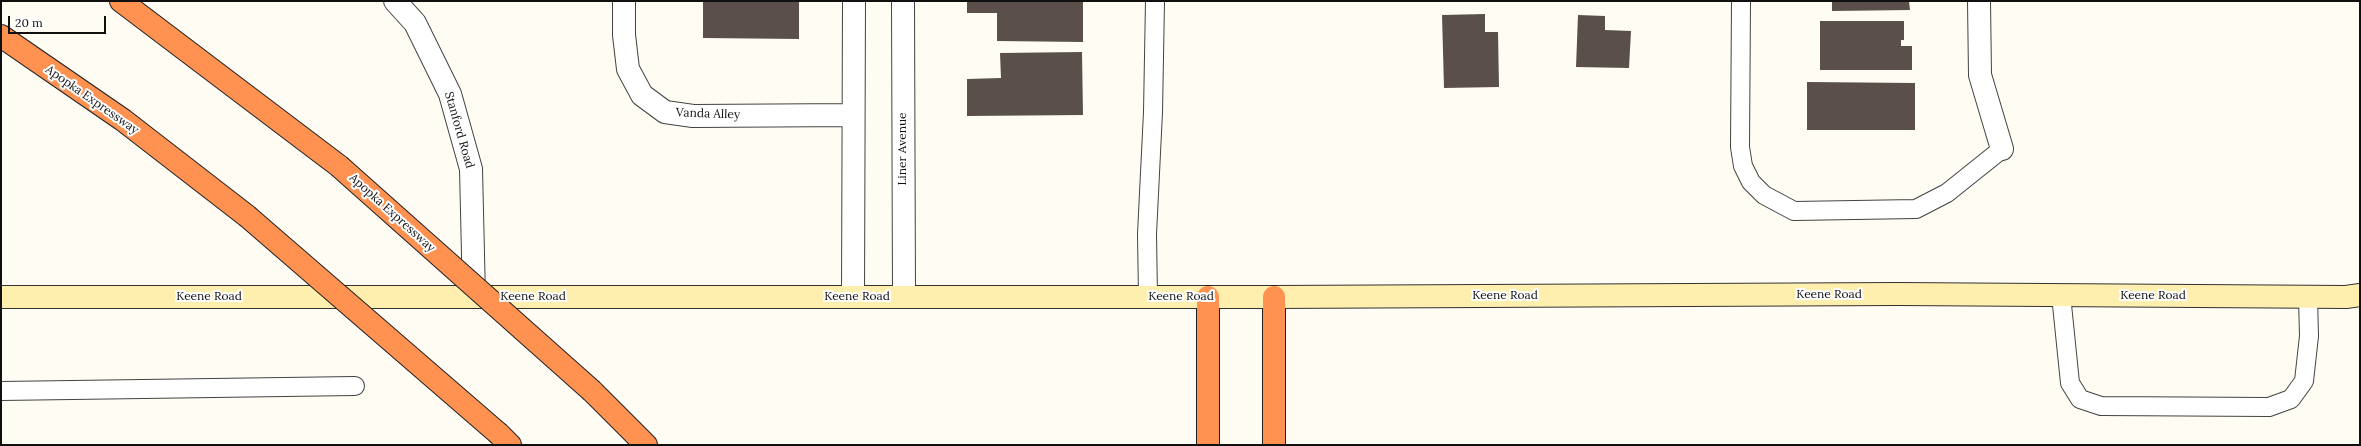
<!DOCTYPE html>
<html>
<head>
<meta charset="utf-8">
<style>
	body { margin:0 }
	#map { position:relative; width:2361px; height:446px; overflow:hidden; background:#fffcf3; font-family:Lora,serif }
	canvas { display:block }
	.frame { position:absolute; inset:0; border:2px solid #101010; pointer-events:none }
	.scale { position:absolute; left:8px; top:16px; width:98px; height:18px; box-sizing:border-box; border:2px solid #101010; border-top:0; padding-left:5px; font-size:12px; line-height:14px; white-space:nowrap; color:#101010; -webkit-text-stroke:3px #fff; paint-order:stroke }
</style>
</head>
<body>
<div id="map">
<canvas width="2361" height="446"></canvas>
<div class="frame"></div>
<div class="scale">20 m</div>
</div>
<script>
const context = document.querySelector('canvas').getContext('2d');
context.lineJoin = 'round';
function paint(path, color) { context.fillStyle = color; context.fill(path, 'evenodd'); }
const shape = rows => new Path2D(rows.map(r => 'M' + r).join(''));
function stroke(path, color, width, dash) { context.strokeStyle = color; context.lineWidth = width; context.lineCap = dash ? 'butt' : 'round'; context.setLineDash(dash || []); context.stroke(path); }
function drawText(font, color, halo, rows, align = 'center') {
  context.font = font + ' Lora,serif'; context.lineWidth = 4; context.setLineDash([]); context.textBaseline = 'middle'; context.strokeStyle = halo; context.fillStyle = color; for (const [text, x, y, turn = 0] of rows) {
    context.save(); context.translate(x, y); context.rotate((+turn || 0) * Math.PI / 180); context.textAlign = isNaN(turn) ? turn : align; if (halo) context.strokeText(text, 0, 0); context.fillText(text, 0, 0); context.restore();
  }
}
const building = shape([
	[703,1,799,1,799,39,703,38],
	[967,1,1083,1,1083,42,997,41,997,13,967,13],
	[1832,1,1909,1,1910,10,1832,11],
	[1485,14,1485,32,1498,32,1499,87,1444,88,1442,15],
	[1578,15,1605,16,1605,30,1631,31,1629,68,1576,67],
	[1820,21,1904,21,1904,40,1901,40,1901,46,1912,46,1912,70,1820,70],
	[1082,52,1083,115,967,116,967,79,1001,78,1000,53],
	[1807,82,1915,83,1915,130,1807,130]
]);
const lane = shape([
	[1741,1,1740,147,1743,166,1751,182,1764,195,1794,211,1916,209,1947,193,2002,149],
	[2061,295,2070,383,2080,399,2101,406,2269,407,2291,399,2304,381,2309,336,2308,297],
	[1148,297,1147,234,1153,112,1155,1],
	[1,391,355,386]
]);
const street = shape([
	[395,1,415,23,450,94,471,169,474,297],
	[624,1,624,35,628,69,642,95,665,112,693,116,853,115],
	[903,1,904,297],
	[1979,1,1980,75,2002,149],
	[853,297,854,1]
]);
const secondary = shape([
	[1,297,1274,297,1897,294,2346,297,2360,295]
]);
const highway = shape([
	[121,1,339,166],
	[1,36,123,120,247,216],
	[1208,297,1208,445],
	[1274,297,1274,445],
	[592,391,646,445],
	[499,434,510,445]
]);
const highwayBridge = shape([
	[339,166,592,391],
	[247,216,499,434]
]);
const streetNames = [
	["Apopka Expressway",92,100,35],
	["Vanda Alley",708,114,2],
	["Stanford Road",459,130,74],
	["Liner Avenue",903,149,-90],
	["Apopka Expressway",392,213,42],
	["Keene Road",1829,295],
	["Keene Road",1505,296],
	["Keene Road",2153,296],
	["Keene Road",209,297],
	["Keene Road",533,297],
	["Keene Road",857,297],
	["Keene Road",1181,297]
];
paint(building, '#5a4f4b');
stroke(lane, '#434343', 20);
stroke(street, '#434343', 24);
stroke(secondary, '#323232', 24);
stroke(highway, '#212121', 24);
stroke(lane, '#fff', 18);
stroke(street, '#fff', 22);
stroke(secondary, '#ffefae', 22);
stroke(highway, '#ff9151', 22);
stroke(highwayBridge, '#212121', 24, []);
stroke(highwayBridge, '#ff9151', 22);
drawText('12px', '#101010', '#fff', streetNames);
</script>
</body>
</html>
